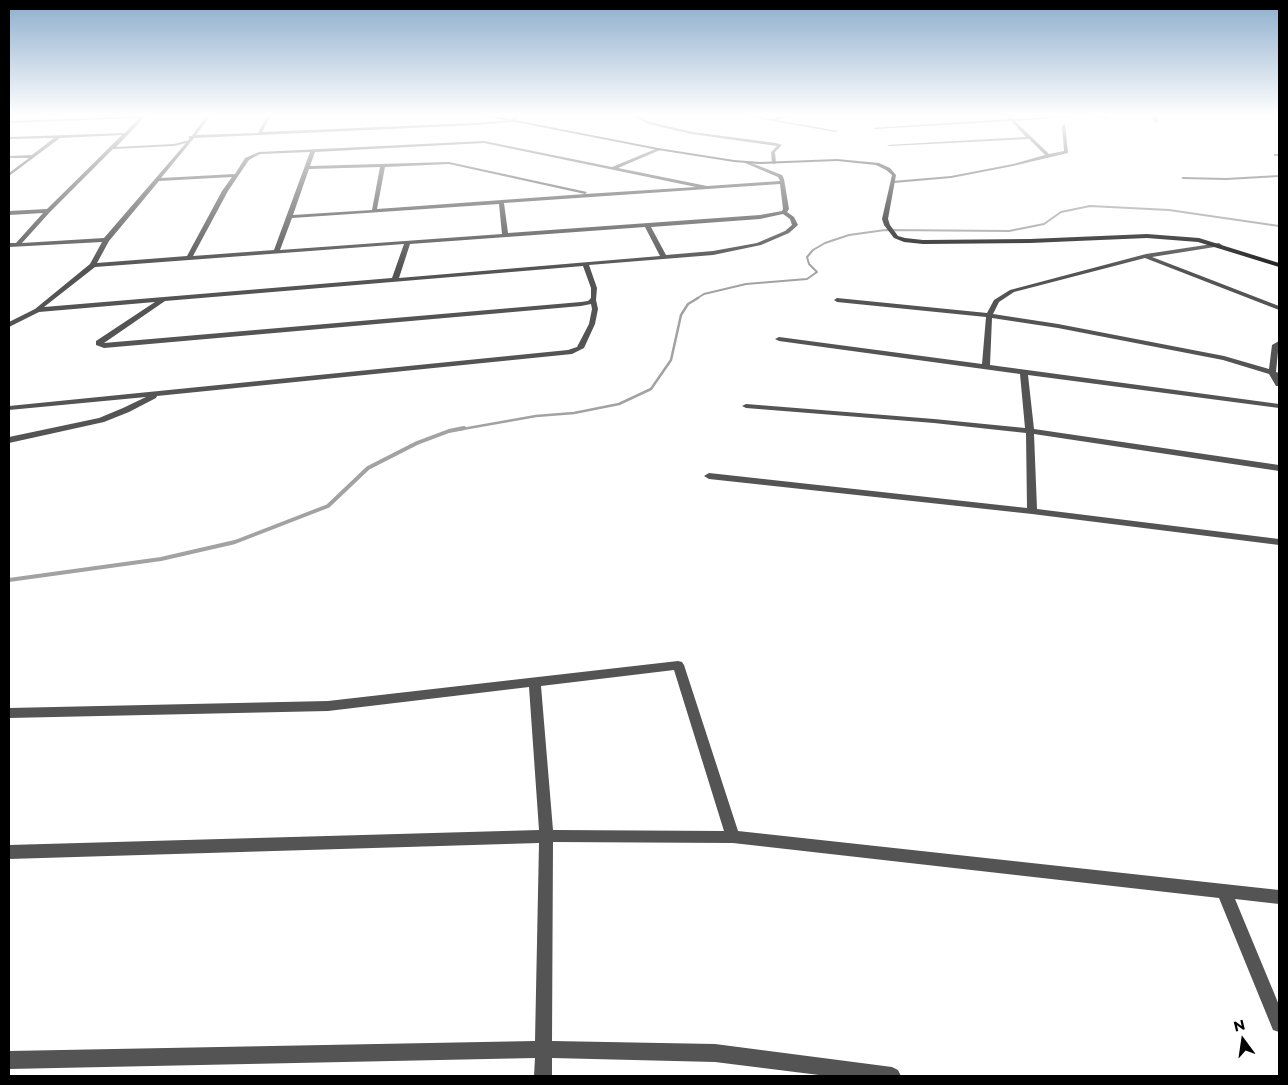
<!DOCTYPE html>
<html>
<head>
<meta charset="utf-8">
<style>
	body { margin:0 }
	#map { position:relative; width:1288px; height:1085px; overflow:hidden; background:#fff; font-family:Montserrat,sans-serif }
	canvas { display:block }
	.frame { position:absolute; inset:0; border:10px solid #000; pointer-events:none }
	.north { position:absolute; left:1218px; top:1015px; width:50px; height:50px; -webkit-text-stroke:4px #fff; paint-order:stroke; rotate:346deg; font-size:14px; font-weight:700; line-height:20px; text-align:center; color:#000 }
	.north::after { content:''; display:block; margin:auto; width:18px; height:22px; background:#000; clip-path:polygon(50% 0,100% 100%,50% 72%,0 100%) }
</style>
</head>
<body>
<div id="map">
<canvas width="1288" height="1085"></canvas>
<div class="frame"></div>
<div class="north">N</div>
</div>
<script>
const context = document.querySelector('canvas').getContext('2d');
context.lineJoin = 'round';
const shape = rows => new Path2D(rows.map(r => 'M' + r).join(''));
function stroke(path, color, width, dash) { context.strokeStyle = color; context.lineWidth = width; context.lineCap = dash ? 'butt' : 'round'; context.setLineDash(dash || []); context.stroke(path); }
function paint(path, color) { context.fillStyle = color; context.fill(path, 'evenodd'); }
const streamFar2 = shape([
	[696,299,704,294,746,284,807,279,817,272,809,264,807,257,813,250,825,243,849,235,885,230,1009,231,1044,224,1061,212,1090,206,1169,210,1279,226]
]);
const streamFar1 = shape([
	[457,430,536,416,574,413,619,404,651,389,671,360,681,315,688,304,698,298]
]);
const stream = shape([
	[9,580,161,559,235,542,328,506,368,468,417,443,449,431,464,428]
]);
const street = shape([
	[146,116,116,147,174,144,189,140,189,136,192,136,206,116,210,116,196,135,258,133,267,116,271,116,262,132,476,123,511,120,515,116,519,116,512,122,476,125,194,138,161,178,235,174,245,158,259,152,484,141,612,167,658,148,660,150,618,168,707,186,780,181,778,177,745,163,749,162,782,175,784,179,789,209,787,212,794,217,798,225,789,233,761,245,713,255,589,265,597,288,596,300,598,309,595,324,584,348,572,354,157,396,156,398,129,412,104,422,9,443,9,437,99,418,123,408,146,397,9,410,9,406,568,350,577,347,589,324,592,309,591,304,581,306,104,348,96,345,96,341,155,302,39,312,9,327,9,322,35,309,90,264,102,242,9,247,9,243,16,243,43,213,9,215,9,211,47,209,122,135,60,138,9,176,9,173,29,158,9,158,9,156,32,155,54,138,9,139,9,137,125,133,139,118,9,123,9,121,146,116],
	[186,143,104,238,22,243,50,212,113,149,174,146,186,143],
	[484,143,696,187,585,194,587,192,449,162,310,166,315,152,484,143],
	[310,152,274,250,193,256,228,191,249,160,260,154,310,152],
	[449,164,585,194,377,209,385,167,449,164],
	[380,167,372,210,293,215,309,169,380,167],
	[232,177,222,191,187,256,97,263,109,241,159,181,232,177],
	[780,184,783,209,782,211,760,215,508,233,504,203,780,184],
	[499,204,502,234,280,250,292,218,499,204],
	[783,214,790,219,792,225,785,231,757,243,713,251,666,255,651,227,760,219,783,214],
	[645,227,660,256,399,278,410,244,645,227],
	[404,244,392,278,44,307,95,267,404,244],
	[583,266,591,288,591,298,588,301,581,302,104,343,165,301,583,266],
	[633,116,638,116,650,122,692,132,776,143,782,145,775,152,776,163,774,164,772,163,771,152,777,146,692,134,648,124,633,116],
	[744,116,772,119,784,116,793,116,776,120,838,131,836,132,744,116],
	[1006,116,1010,116,1013,119,1083,116,1015,121,1049,154,1064,151,1062,125,1065,124,1068,153,1013,166,951,178,894,183,892,181,951,176,1013,164,1045,155,1029,139,889,146,887,145,1026,137,1011,121,875,129,873,128,1009,119,1006,116],
	[1090,116,1101,116,1108,118,1106,119,1090,116],
	[1153,116,1157,116,1157,123,1154,122,1153,116],
	[1274,154,1279,154,1279,156,1274,156,1274,154],
	[1279,175,1279,177,1226,180,1183,179,1181,178,1183,177,1226,178,1279,175],
	[1219,243,1222,245,1221,246,1152,257,1279,306,1279,310,1145,258,1014,292,999,302,993,314,1058,324,1224,356,1269,369,1272,345,1279,341,1276,372,1279,373,1279,386,1276,386,1269,374,1223,360,1058,328,992,318,990,365,1279,404,1279,408,1028,375,1034,429,1279,465,1279,471,1034,434,1037,509,1279,539,1279,545,1032,514,709,479,704,476,709,473,1027,508,1026,433,934,423,746,408,742,406,746,404,934,419,1025,428,1020,374,779,341,775,339,779,337,982,364,986,317,837,302,834,300,837,298,987,313,994,300,1010,290,1146,254,1219,243],
	[678,661,682,662,684,665,738,831,1279,890,1279,904,1235,899,1279,1005,1279,1032,1273,1030,1219,898,733,843,553,842,552,1041,715,1044,892,1067,898,1070,901,1076,827,1076,715,1062,552,1058,552,1076,534,1076,535,1058,9,1069,9,1051,535,1041,539,843,9,859,9,845,539,830,529,687,328,711,9,718,9,708,328,701,678,661],
	[674,670,724,831,553,830,541,686,674,670]
]);
const secondary = shape([
	[485,116,494,116,658,148,734,160,760,162,837,159,879,163,890,168,896,175,888,219,890,225,898,236,905,238,923,240,1030,239,1147,234,1199,238,1279,263,1279,267,1198,242,1147,238,1030,243,923,244,904,242,894,238,884,225,882,219,892,175,886,170,876,165,837,161,760,164,734,162,658,150,485,116]
]);
stroke(streamFar2, '#a2a2a2', 2);
stroke(streamFar1, '#a2a2a2', 2.5);
stroke(stream, '#a2a2a2', 4);
paint(street, '#545454');
paint(secondary, '#212121');
const sky = context.createLinearGradient(0, 0, 0, 268);
sky.addColorStop(0, '#8cadcc');
sky.addColorStop(0.43, '#fff');
sky.addColorStop(1, '#ffffff00');
context.fillStyle = sky;
context.fillRect(0, 0, 1288, 268);
</script>
</body>
</html>
